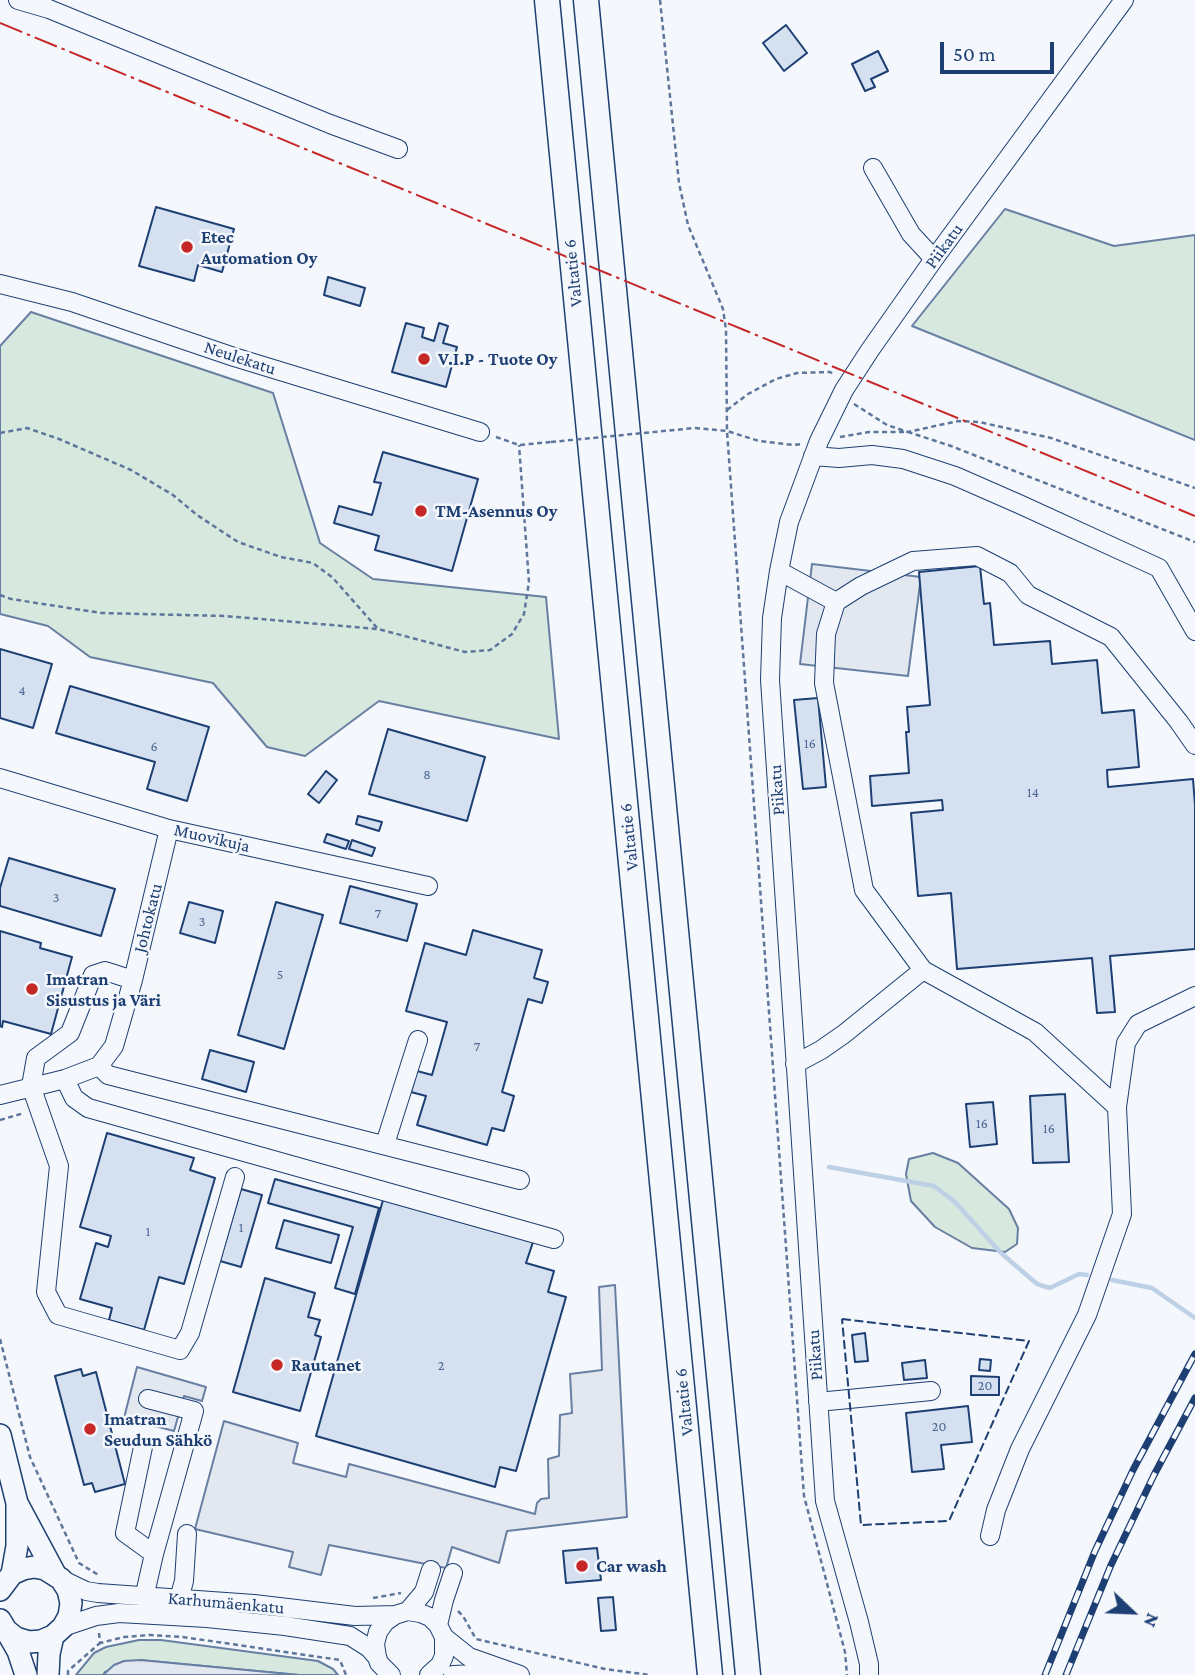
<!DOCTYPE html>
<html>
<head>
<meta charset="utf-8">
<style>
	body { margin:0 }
	#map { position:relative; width:1195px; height:1675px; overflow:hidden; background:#f4f7fb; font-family:"Crimson Pro",serif }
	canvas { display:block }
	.north { position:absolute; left:1097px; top:1577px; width:70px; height:70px; -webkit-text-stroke:5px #f4f7fb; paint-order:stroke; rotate:113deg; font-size:19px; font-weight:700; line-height:28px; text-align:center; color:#1d3f73 }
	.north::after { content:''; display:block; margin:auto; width:24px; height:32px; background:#1d3f73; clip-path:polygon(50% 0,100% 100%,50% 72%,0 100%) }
	.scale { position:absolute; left:940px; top:42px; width:114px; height:32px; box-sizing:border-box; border:4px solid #1d3f73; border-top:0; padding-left:9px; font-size:21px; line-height:24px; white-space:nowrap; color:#1d3f73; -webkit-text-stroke:5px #f4f7fb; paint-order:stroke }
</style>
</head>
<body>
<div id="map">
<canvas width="1195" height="1675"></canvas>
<div class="north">N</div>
<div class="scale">50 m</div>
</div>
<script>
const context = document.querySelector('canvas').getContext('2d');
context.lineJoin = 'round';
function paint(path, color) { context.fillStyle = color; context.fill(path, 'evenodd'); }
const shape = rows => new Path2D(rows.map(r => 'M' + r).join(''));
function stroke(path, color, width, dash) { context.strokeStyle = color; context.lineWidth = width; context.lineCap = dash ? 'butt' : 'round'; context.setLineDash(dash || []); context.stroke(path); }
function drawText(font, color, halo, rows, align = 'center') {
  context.font = font + ' "Crimson Pro",serif'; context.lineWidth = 5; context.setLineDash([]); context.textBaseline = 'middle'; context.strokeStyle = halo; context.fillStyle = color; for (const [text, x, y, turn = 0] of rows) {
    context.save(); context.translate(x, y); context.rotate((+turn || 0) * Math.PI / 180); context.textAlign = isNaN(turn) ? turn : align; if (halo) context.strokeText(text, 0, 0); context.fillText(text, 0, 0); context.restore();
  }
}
const green = shape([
	[1005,209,1114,246,1195,235,1195,440,912,326,1005,209],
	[31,312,273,393,320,543,373,579,546,597,559,739,379,701,305,756,267,747,213,683,90,657,48,626,0,614,0,346,31,312],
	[933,1153,958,1163,1009,1209,1018,1228,1017,1244,1005,1252,972,1248,935,1227,911,1201,906,1174,909,1159,933,1153],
	[139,1640,161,1640,318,1661,333,1669,338,1675,299,1675,140,1660,105,1672,103,1675,76,1675,94,1653,106,1647,139,1640]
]);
const parking = shape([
	[812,564,921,577,908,676,800,664,812,564],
	[615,1285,627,1517,507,1531,499,1563,452,1547,446,1568,329,1545,321,1575,289,1567,293,1552,195,1529,224,1421,298,1443,293,1463,346,1477,349,1464,535,1514,537,1503,541,1499,549,1498,548,1459,559,1456,560,1415,572,1413,570,1374,602,1370,599,1287,615,1285],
	[137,1367,206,1387,202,1401,184,1396,174,1431,124,1418,137,1367],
	[140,1660,299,1675,103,1675,114,1665,124,1661,140,1660]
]);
const stream = shape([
	[829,1167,934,1186,955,1202,1001,1253,1037,1284,1050,1288,1079,1274,1087,1275],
	[1112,1280,1152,1288,1195,1318]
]);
const building = shape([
	[786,25,807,53,784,71,763,43,786,25],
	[878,51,888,71,871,79,875,87,865,91,852,64,878,51],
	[156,207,234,229,222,272,198,265,194,281,139,266,156,207],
	[328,277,365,288,360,306,324,295,328,277],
	[406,323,424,328,422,337,434,341,439,323,448,326,443,343,457,347,446,387,392,372,406,323],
	[383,452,478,479,452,571,375,550,379,536,334,523,339,506,372,515,381,483,374,482,383,452],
	[980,566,984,604,990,603,994,645,1050,641,1052,664,1097,660,1102,713,1134,710,1139,767,1107,770,1108,787,1193,779,1195,805,1195,949,1110,956,1115,1012,1097,1013,1092,958,957,969,951,893,918,896,911,813,943,810,942,800,872,806,870,776,909,773,906,732,909,732,907,707,930,705,919,572,980,566],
	[0,649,52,664,33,728,0,718,0,649],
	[70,686,209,727,187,801,147,789,155,762,56,733,70,686],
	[818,698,826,787,803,789,794,700,818,698],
	[388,729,485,757,467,821,369,794,388,729],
	[326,771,337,780,319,803,308,794,326,771],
	[358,816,382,822,379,831,356,824,358,816],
	[327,834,349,841,346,849,324,842,327,834],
	[352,840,375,848,372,856,349,849,352,840],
	[9,858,115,889,101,936,0,906,0,888,9,858],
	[350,886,417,904,407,941,340,923,350,886],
	[189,902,223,911,215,943,180,933,189,902],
	[276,902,323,915,284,1049,238,1035,276,902],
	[473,930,542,950,534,978,548,982,542,1003,528,999,502,1092,514,1096,504,1131,492,1128,487,1145,417,1125,426,1096,411,1092,417,1071,432,1075,447,1022,406,1011,425,943,466,955,473,930],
	[0,931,41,943,40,948,72,957,51,1034,3,1021,2,1027,0,1026,0,931],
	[210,1050,254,1062,246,1092,202,1079,210,1050],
	[1065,1094,1069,1162,1033,1163,1030,1096,1065,1094],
	[993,1102,997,1144,970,1147,966,1104,993,1102],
	[107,1133,194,1158,190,1170,215,1178,184,1284,159,1277,144,1330,109,1320,112,1308,80,1299,96,1243,108,1247,111,1236,80,1227,107,1133],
	[275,1179,379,1208,355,1294,335,1288,353,1227,268,1203,275,1179],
	[241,1189,262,1195,241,1267,220,1261,241,1189],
	[383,1200,533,1242,526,1263,554,1271,548,1292,566,1297,516,1471,500,1467,495,1487,316,1436,383,1200],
	[284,1220,339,1235,331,1263,276,1248,284,1220],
	[265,1278,315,1293,308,1317,320,1320,315,1335,321,1337,300,1411,233,1392,265,1278],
	[865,1333,868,1361,855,1362,852,1335,865,1333],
	[980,1359,991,1360,990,1371,979,1370,980,1359],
	[925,1360,927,1378,904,1380,902,1363,925,1360],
	[81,1369,83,1376,96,1372,125,1484,95,1492,92,1483,84,1485,55,1376,81,1369],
	[971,1376,999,1377,999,1395,971,1395,971,1376],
	[968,1406,972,1442,941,1445,944,1469,912,1472,906,1413,968,1406],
	[597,1548,601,1580,566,1583,563,1551,597,1548],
	[613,1597,616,1630,601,1631,598,1598,613,1597]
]);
const path = shape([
	[660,0,679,183,688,225,723,309,726,330,727,431,804,1496,845,1652,847,1675],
	[854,404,887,425,908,432,958,421,979,422,1051,438,1195,488],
	[727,410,748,394,776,379,797,373,830,372,835,375],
	[695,428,727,431,759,441,794,445,802,444],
	[0,433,27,428,59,439,131,470,173,495,197,515,238,542,281,557,313,563,333,578,378,629],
	[496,437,519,445,551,442],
	[840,437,869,432,908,432,951,446,1195,542],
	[0,595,11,599,101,613,225,616,378,629,465,652,490,650,512,634,524,614,529,582,519,445],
	[0,1120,24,1113],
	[0,1339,30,1457,79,1563,100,1576],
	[373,1598,401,1593],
	[458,1611,463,1616,476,1639,605,1669,650,1675],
	[99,1633,100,1643,124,1637,150,1635,183,1637,340,1660,346,1675],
	[68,1675,68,1671,100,1643]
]);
const minor = shape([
	[18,0,49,9,330,124,398,149],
	[873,168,911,234,934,259],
	[0,284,72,302,234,357,480,432],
	[813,456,839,458,872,455,903,459,955,476,1019,504,1159,568,1195,631],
	[779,571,836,602,861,586,913,561,977,556,1010,573,1028,595,1111,637,1179,722,1195,745],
	[836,602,826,634,824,683,864,890,923,970,1035,1032,1117,1107],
	[0,778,169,829,428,886],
	[133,980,105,971,93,975,70,1033,36,1058,31,1086,59,1166,46,1292,58,1315,180,1350,190,1333,235,1177],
	[795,1064,821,1050,844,1034,923,970],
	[99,1066,108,1075,520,1180],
	[65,1079,74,1098,88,1108,554,1239],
	[0,1095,65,1079,99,1066,114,1046,133,980,169,829],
	[385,1144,418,1040],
	[818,1402,931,1391],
	[143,1447,125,1533,154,1554],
	[990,1536,996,1510,1020,1449,1087,1315,1122,1214,1117,1107,1126,1043,1138,1024,1195,996],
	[61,1579,86,1591,98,1593,254,1604,355,1616,395,1615],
	[144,1598,154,1554,194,1411,148,1399],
	[179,1599,184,1581,187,1534],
	[408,1611,424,1592,431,1570],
	[438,1625,444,1600,453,1573],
	[63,1627,96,1616,119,1613,207,1618,285,1626,350,1636,369,1648,377,1657],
	[444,1637,469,1657,520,1675],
	[391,1675,379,1663,377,1657,375,1644,378,1632,385,1622,395,1615,408,1611,420,1613,430,1617,438,1625,444,1637,444,1656,440,1665,429,1675],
	[453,1675,501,1673],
	[869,1675,869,1664,859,1622,825,1501,770,680,772,618,779,571,789,522,819,441,844,390,870,350,934,259,1124,0]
]);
const major = shape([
	[0,1435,17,1503,17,1546,12,1574],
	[18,1505,55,1574],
	[0,1590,12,1574,23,1569,34,1567,45,1569,61,1579,68,1590,71,1603,69,1616,63,1627,53,1636,41,1641,29,1642,16,1638,6,1630,0,1620],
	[6,1630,18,1651,26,1675],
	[48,1675,49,1654,53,1636]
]);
const highway = shape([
	[547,0,710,1675],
	[586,0,748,1675]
]);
const rail = shape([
	[1045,1675,1095,1551,1133,1470,1195,1354],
	[1066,1675,1111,1565,1154,1475,1195,1398]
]);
const pathBridge = shape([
	[551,442,695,428]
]);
const fence = shape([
	[842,1319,1029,1341,949,1521,861,1525,842,1319]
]);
const power = shape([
	[0,23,1195,516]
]);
const markers = [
	[187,247,7,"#c62828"],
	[424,359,7,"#c62828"],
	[421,511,7,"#c62828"],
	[32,989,7,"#c62828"],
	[277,1365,7,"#c62828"],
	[90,1429,7,"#c62828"],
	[582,1566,7,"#c62828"]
];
const numberNames = [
	["4",22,691],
	["16",810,744],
	["6",154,747],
	["8",427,775],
	["14",1033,793],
	["3",56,898],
	["7",378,914],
	["3",202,922],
	["5",280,975],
	["7",477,1047],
	["16",982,1124],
	["16",1049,1129],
	["1",241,1228],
	["1",148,1232],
	["2",441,1366],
	["20",985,1386],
	["20",939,1427]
];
const poiNames = [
	["Etec",201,237],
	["Automation Oy",201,258],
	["V.I.P - Tuote Oy",438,359],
	["TM-Asennus Oy",435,511],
	["Imatran",46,979],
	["Sisustus ja Väri",46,1000],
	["Rautanet",291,1365],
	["Imatran",104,1419],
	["Seudun Sähkö",104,1440],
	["Car wash",596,1566]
];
const streetNames = [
	["Piikatu",944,246,-54],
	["Valtatie 6",573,273,-96],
	["Neulekatu",240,358,18],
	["Piikatu",777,790,-94],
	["Valtatie 6",629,837,-96],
	["Muovikuja",212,838,13],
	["Johtokatu",148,918,-76],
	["Piikatu",815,1355,-94],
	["Valtatie 6",684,1402,-96],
	["Karhumäenkatu",226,1603,5]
];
paint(green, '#d7e8df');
stroke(green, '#687fa3', 2);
paint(parking, '#e3e8f0');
stroke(parking, '#687fa3', 2);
stroke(stream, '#bed0e5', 4.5);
paint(building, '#d5e0f0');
stroke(building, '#1d3f73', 2);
stroke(minor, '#1d3f73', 20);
stroke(major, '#1d3f73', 24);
stroke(highway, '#1d3f73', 27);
stroke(path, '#5e769c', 2.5, [5, 3.5]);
stroke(minor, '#f4f7fb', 18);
stroke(major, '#f4f7fb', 21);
stroke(highway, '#f4f7fb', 24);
stroke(rail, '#1d3f73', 7);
stroke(rail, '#f4f7fb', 4.5, [13]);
stroke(pathBridge, '#5e769c', 2.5, [5, 3.5]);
stroke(fence, '#1d3f73', 2, [9, 3.5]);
stroke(power, '#c62828', 2, [24, 5, 3.5, 5]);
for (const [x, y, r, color] of markers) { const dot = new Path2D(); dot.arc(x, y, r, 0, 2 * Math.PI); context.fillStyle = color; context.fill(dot); stroke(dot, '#f4f7fb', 2.5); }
drawText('14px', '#4b6792', null, numberNames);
drawText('bold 18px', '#1d3f73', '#f4f7fb', poiNames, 'left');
drawText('18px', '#1d3f73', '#f4f7fb', streetNames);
</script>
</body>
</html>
